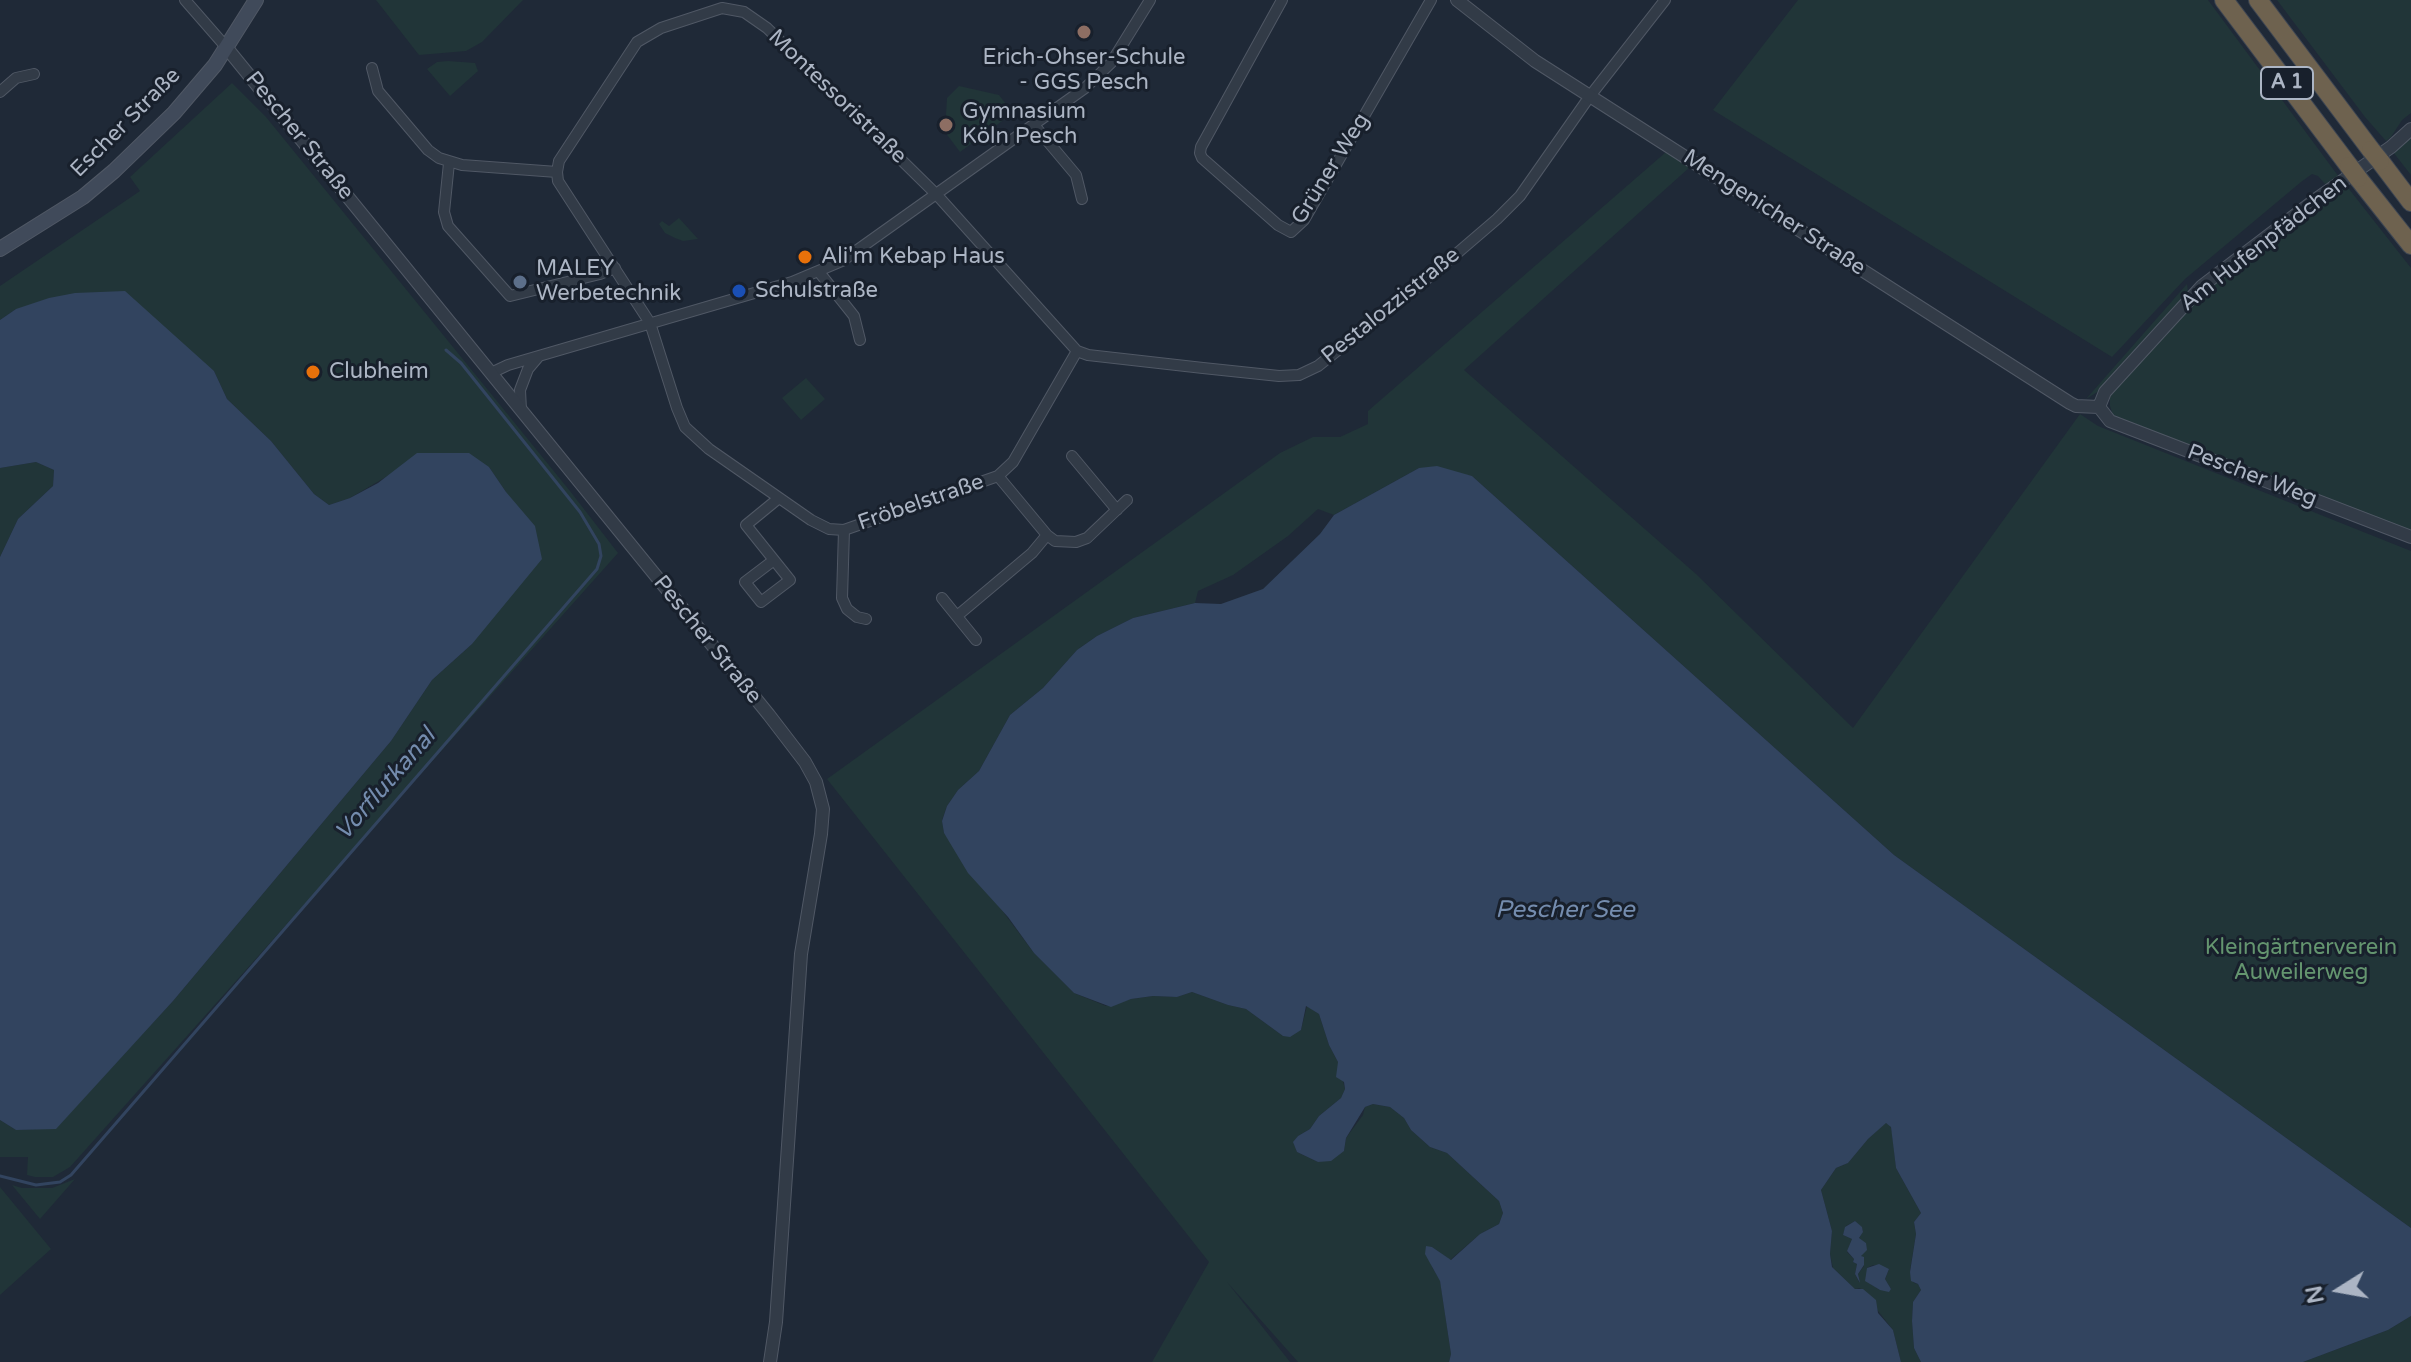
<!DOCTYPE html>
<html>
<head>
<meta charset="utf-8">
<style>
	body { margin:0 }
	#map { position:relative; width:2411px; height:1362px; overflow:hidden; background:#1f2937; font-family:"Varela Round",sans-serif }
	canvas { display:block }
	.north { position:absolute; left:2299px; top:1250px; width:80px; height:80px; -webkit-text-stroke:6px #18202c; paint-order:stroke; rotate:259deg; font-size:22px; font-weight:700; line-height:32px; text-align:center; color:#acb5c4 }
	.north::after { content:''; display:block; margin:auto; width:28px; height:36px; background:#acb5c4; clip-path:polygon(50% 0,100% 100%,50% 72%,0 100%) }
</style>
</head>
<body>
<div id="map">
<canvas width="2411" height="1362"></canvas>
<div class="north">N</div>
</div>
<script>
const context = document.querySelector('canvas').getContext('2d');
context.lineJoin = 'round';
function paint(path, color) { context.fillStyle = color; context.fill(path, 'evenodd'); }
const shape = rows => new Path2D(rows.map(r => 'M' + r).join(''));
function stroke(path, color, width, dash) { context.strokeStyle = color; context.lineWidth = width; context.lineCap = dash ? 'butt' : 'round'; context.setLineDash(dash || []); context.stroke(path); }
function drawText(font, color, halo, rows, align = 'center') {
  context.font = font + ' "Varela Round",sans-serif'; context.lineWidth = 6; context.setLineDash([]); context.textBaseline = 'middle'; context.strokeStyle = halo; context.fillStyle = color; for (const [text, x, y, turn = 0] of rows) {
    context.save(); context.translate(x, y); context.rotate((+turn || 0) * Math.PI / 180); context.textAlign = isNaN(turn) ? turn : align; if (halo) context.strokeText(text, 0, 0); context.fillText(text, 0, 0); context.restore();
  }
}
const green = shape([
	[376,0,523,0,482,42,466,51,419,55],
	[1798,0,2208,0,2339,177,2330,183,2325,184,2318,176,2312,174,2301,182,2185,279,2112,357,1713,110],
	[2277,0,2411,0,2411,113,2402,120,2391,137,2386,141,2365,117],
	[448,61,475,63,478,71,450,96,427,69,437,62],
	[232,83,266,117,570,491,618,553,70,1167,53,1177,35,1177,27,1175,28,1157,0,1157,0,1120,16,1130,56,1128,173,1001,391,741,432,680,472,644,506,492,489,467,396,471,350,498,329,505,314,494,271,441,227,399,214,371,16,309,0,320,0,286,140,191,130,177],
	[959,86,999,95,1013,113,960,152,945,132,947,98],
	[2411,134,2411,175,2393,152],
	[1666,152,1690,167,1464,370,1696,574,1853,728,2080,414,2098,426,2411,551,2411,1228,1894,855,1472,476,1419,468,1334,515,1318,509,1288,536,1233,575,1198,591,1195,603,1133,618,1097,636,1077,650,1043,688,1010,715,979,771,958,790,947,806,942,820,944,833,1034,953,1074,993,1106,1006,1131,999,1153,996,1177,997,1192,992,1228,1005,1246,1009,1283,1036,1301,1030,1307,1006,1319,1014,1329,1045,1338,1062,1345,1089,1341,1098,1319,1116,1310,1129,1298,1136,1294,1142,1297,1152,1318,1162,1344,1151,1346,1138,1363,1115,1365,1107,1373,1104,1390,1107,1404,1118,1411,1130,1430,1147,1447,1153,1499,1201,1503,1213,1499,1224,1480,1234,1450,1260,1432,1247,1432,1267,1440,1280,1451,1354,1449,1362,1298,1362,1227,1282,1290,1362,1152,1362,1209,1262,827,779,1280,453,1313,437,1340,437,1368,424,1368,411],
	[2345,184,2411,268,2411,532,2113,415,2110,406,2110,396,2204,290],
	[679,218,698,239,683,241,675,238,665,233,659,224,662,221,669,226],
	[2187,284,2188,292,2099,391,2086,399],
	[806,378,825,399,801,420,782,398],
	[36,462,54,470,53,486,18,519,0,557,0,468],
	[1885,1123,1890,1124,1892,1132,1896,1168,1921,1213,1914,1222,1916,1234,1910,1270,1914,1283,1918,1284,1921,1290,1913,1302,1912,1321,1914,1348,1921,1362,1901,1362,1893,1330,1860,1288,1855,1289,1833,1268,1830,1254,1832,1231,1821,1190,1836,1168,1848,1163,1868,1139],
	[1855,1221,1863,1230,1859,1239,1866,1243,1861,1256,1864,1266,1858,1274,1859,1282,1855,1274,1857,1264,1853,1262,1854,1259,1847,1252,1852,1239,1843,1235,1846,1226],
	[1873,1265,1889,1269,1885,1279,1891,1289,1880,1290,1869,1283,1867,1268],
	[75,1179,40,1219,12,1185,22,1188,52,1188],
	[0,1187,51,1249,0,1295],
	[2411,1316,2411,1362,2303,1362,2388,1330]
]);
const water = shape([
	[125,291,214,371,227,399,271,441,314,494,329,505,350,498,378,483,417,453,469,453,489,467,506,492,535,526,542,559,472,644,432,680,391,741,173,1001,56,1129,16,1130,0,1120,0,557,18,519,53,486,54,470,36,462,0,468,0,320,16,309,49,298,75,293],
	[1437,466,1472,476,1894,855,2411,1228,2411,1316,2388,1330,2303,1362,1921,1362,1914,1348,1912,1321,1913,1302,1921,1290,1918,1284,1911,1281,1910,1272,1916,1234,1914,1222,1921,1213,1896,1168,1891,1127,1886,1123,1868,1139,1848,1163,1836,1168,1821,1190,1832,1231,1830,1254,1832,1267,1855,1289,1863,1289,1876,1300,1878,1313,1893,1330,1901,1362,1449,1362,1451,1354,1440,1281,1425,1254,1426,1246,1432,1247,1451,1260,1480,1234,1499,1224,1503,1213,1499,1201,1447,1153,1430,1147,1411,1130,1404,1118,1390,1107,1373,1104,1365,1107,1346,1138,1344,1151,1331,1161,1318,1162,1297,1152,1293,1142,1298,1136,1310,1129,1319,1116,1341,1098,1345,1089,1344,1082,1336,1077,1338,1062,1329,1045,1319,1014,1306,1006,1301,1030,1290,1037,1283,1036,1246,1009,1228,1005,1192,992,1177,997,1153,996,1131,999,1111,1007,1074,993,1034,953,1008,917,968,873,944,833,942,821,947,806,958,790,979,771,1010,715,1043,688,1077,650,1097,636,1133,618,1195,603,1221,604,1263,589,1320,534,1334,515,1419,468],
	[1855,1221,1862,1227,1863,1232,1859,1238,1866,1243,1867,1250,1861,1256,1864,1257,1864,1265,1858,1274,1860,1283,1855,1274,1857,1264,1853,1262,1854,1259,1847,1251,1852,1239,1843,1235,1845,1227],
	[1879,1264,1889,1269,1885,1279,1891,1289,1889,1292,1880,1290,1865,1281,1867,1268]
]);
const stream = shape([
	[0,1176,36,1185,60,1182,71,1175,597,569,601,556,599,544,580,512,461,363,446,350]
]);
const minor = shape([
	[185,0,226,47],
	[1282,0,1201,147,1200,153,1202,158,1278,225,1291,232,1304,220,1431,0],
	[372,68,378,91,428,150,439,158,462,165,557,172],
	[0,92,16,78,34,74],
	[1034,125,1076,175,1082,199],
	[449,163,444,212,448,226,510,296,600,274,615,268],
	[819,272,854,316,860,340],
	[1077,351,1013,462,998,476,844,530,829,529,811,520,709,449,685,427,677,408,650,323,558,181,557,172,559,161,637,42,661,28,722,8,744,12,767,28,937,195,1077,351,1088,355,1203,368,1279,376,1299,375,1318,366,1434,273,1497,219,1520,196,1590,96,1665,0],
	[491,373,508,365,792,282,842,261,1085,88,1111,63,1150,0],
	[521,410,520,390,528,369,539,356],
	[1072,456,1117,510],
	[998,476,1047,535,1055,541,1076,542,1087,538,1127,500],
	[844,530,842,598,847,609,857,617,866,619],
	[774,560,790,580,761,602,745,582,774,560,746,525,779,498],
	[942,598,976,640],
	[957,616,1032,553,1047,535]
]);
const tertiary = shape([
	[1457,0,1535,61,2070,403,2076,406,2099,407],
	[226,47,769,715,805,762,816,782,823,809,821,834,801,954,776,1322,770,1362],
	[2099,407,2105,392,2202,286,2315,200,2391,147,2411,129],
	[2099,407,2110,421,2411,537]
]);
const secondary = shape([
	[0,249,83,197,114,171,174,113,215,65,256,0]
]);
const motorway = shape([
	[2224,0,2349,166],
	[2258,0,2371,150],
	[2380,161,2411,202],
	[2358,178,2411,245]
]);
const motorwayBridge = shape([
	[2371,150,2380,161],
	[2349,166,2358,178]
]);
const markers = [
	[1084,32,8,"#8d6e63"],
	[946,125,8,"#8d6e63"],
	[805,257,8,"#e8710a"],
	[520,282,8,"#5c6f8a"],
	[739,291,8,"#1a4fb4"],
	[313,372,8,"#e8710a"]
];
const shields = [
	[2287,83,52]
];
const shieldNames = [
	["A 1",2287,83]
];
const poiNames = [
	["Erich-Ohser-Schule",1084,58,"center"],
	["- GGS Pesch",1084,83,"center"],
	["Gymnasium",962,112],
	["Köln Pesch",962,137],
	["Ali'm Kebap Haus",821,257],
	["MALEY",536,269],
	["Werbetechnik",536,294],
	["Schulstraße",755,291],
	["Clubheim",329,372]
];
const streetNames = [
	["Montessoristraße",837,97,44],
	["Escher Straße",126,123,-45],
	["Pescher Straße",299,136,51],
	["Grüner Weg",1331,169,-58],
	["Mengenicher Straße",1774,213,33],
	["Am Hufenpfädchen",2264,244,-38],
	["Pestalozzistraße",1391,306,-39],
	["Pescher Weg",2252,476,21],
	["Fröbelstraße",921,503,-19],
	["Pescher Straße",707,640,51]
];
const parkNames = [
	["Kleingärtnerverein",2301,948],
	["Auweilerweg",2301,973]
];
const waterNames = [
	["Vorflutkanal",386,785,-49],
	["Pescher See",1565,911]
];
paint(green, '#213538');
paint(water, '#32445f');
stroke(stream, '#32445f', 3);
stroke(minor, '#505865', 12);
stroke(tertiary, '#505865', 14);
stroke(secondary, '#505865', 16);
stroke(motorway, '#3d4552', 20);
stroke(minor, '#323b47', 10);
stroke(tertiary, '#323b47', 12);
stroke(secondary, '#404a5a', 14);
stroke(motorway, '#6e624f', 18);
stroke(motorwayBridge, '#3d4552', 20, []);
stroke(motorwayBridge, '#6e624f', 18);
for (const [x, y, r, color] of markers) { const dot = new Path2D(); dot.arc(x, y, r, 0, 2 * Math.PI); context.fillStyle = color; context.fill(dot); stroke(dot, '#18202c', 3); }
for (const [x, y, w] of shields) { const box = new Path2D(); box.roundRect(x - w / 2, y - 16, w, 32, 6); context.fillStyle = '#18202c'; context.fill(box); stroke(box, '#acb5c4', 2); }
drawText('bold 20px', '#acb5c4', null, shieldNames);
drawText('22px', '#acb5c4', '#18202c', poiNames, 'left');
drawText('22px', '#acb5c4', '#18202c', streetNames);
drawText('22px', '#64956f', '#18202c', parkNames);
drawText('italic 24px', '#748cae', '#18202c', waterNames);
</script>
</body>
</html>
